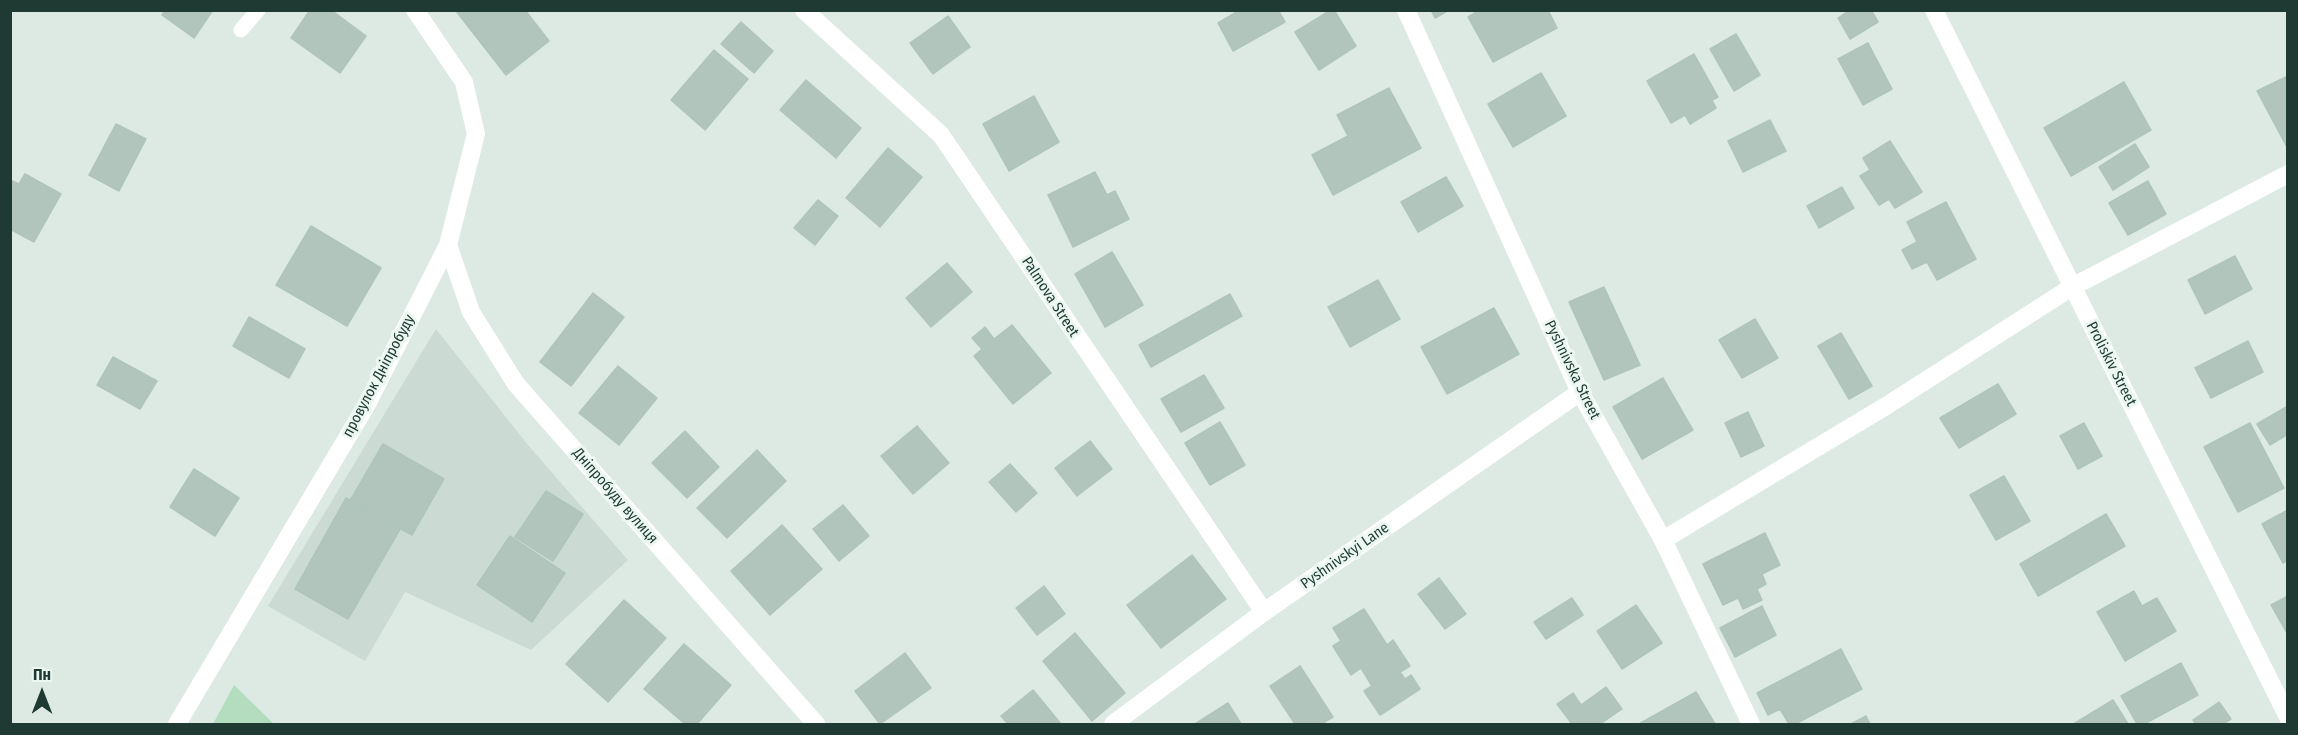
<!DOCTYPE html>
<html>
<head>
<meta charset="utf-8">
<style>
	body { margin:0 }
	#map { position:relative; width:2298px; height:735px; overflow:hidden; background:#ddeae4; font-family:"Fira Sans Condensed",sans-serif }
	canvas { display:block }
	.frame { position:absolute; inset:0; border:12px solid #1e3a33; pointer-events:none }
	.north { position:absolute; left:12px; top:663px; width:60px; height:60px; -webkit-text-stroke:4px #edf7f2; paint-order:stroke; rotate:0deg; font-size:16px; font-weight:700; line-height:24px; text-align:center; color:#1e3a33 }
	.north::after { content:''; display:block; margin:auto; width:21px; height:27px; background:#1e3a33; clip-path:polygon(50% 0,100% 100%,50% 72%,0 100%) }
</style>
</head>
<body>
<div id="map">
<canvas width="2298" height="735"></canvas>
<div class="frame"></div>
<div class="north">Пн</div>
</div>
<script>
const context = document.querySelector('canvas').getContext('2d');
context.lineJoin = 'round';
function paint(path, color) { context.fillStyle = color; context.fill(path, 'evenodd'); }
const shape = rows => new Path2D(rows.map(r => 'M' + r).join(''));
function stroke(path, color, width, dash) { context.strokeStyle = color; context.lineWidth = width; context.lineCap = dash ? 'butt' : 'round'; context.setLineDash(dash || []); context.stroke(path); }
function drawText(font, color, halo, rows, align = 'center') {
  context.font = font + ' "Fira Sans Condensed",sans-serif'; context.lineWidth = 6; context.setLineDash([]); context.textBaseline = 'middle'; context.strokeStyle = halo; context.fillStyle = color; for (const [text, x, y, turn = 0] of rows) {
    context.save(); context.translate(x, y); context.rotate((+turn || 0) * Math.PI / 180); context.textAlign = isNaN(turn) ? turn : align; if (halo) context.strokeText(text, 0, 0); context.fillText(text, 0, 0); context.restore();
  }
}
const built = shape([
	[436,329,528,445,628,560,531,650,405,592,365,661,268,606]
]);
const green = shape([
	[234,685,274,724,213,724]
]);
const building = shape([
	[165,10,213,10,194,38,162,15,165,10],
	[310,10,331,10,366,36,340,73,291,38,310,10],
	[525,10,549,41,506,75,456,11,525,10],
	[1240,10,1278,10,1285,22,1233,51,1218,23,1240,10],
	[1331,10,1334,10,1356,46,1319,70,1295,32,1331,10],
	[1431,10,1449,10,1435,18,1431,10],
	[1480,10,1548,10,1557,28,1493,62,1468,17,1480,10],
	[1850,10,1871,10,1878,22,1850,39,1838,18,1850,10],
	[948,16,970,47,933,74,910,43,948,16],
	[741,22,773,51,754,73,721,44,741,22],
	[1736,34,1760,75,1734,91,1710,49,1736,34],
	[1868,43,1892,89,1863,105,1838,59,1868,43],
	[714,50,748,79,705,130,671,100,714,50],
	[1694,54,1718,97,1712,100,1716,108,1690,124,1685,115,1671,123,1647,81,1694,54],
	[1541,73,1566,116,1513,147,1488,104,1541,73],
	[2288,76,2288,149,2257,91,2288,76],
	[806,80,861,128,836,158,780,110,806,80],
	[2124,82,2151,130,2071,176,2044,128,2124,82],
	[1389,88,1421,148,1333,195,1312,155,1348,136,1337,115,1389,88],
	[1034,96,1059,142,1009,171,983,124,1034,96],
	[1770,120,1786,151,1743,172,1728,141,1770,120],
	[116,124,146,139,119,191,89,175,116,124],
	[1890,141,1922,192,1895,208,1889,199,1879,205,1860,176,1870,170,1863,158,1890,141],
	[2135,144,2149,167,2113,190,2099,167,2135,144],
	[888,148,922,177,880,227,846,198,888,148],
	[1095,172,1107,195,1115,191,1129,219,1073,247,1048,195,1095,172],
	[25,174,61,194,34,242,10,229,10,180,19,184,25,174],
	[1446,177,1463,206,1418,232,1401,202,1446,177],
	[2148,181,2166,214,2128,235,2109,203,2148,181],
	[1842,187,1854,208,1819,228,1807,206,1842,187],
	[818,200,838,216,815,245,794,228,818,200],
	[1946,202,1976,259,1937,280,1927,262,1912,269,1902,250,1917,242,1907,222,1946,202],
	[311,226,381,268,347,326,276,285,311,226],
	[1112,252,1143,305,1105,327,1075,274,1112,252],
	[2235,256,2252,289,2205,314,2188,280,2235,256],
	[947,263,972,292,931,327,906,298,947,263],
	[1378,280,1400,319,1350,347,1328,307,1378,280],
	[1604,287,1640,365,1604,380,1569,302,1604,287],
	[593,293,624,317,571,386,540,362,593,293],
	[1230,294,1242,316,1151,367,1139,345,1230,294],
	[1494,308,1519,354,1447,394,1421,347,1494,308],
	[249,317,305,349,289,378,233,346,249,317],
	[1755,319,1778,358,1742,378,1719,340,1755,319],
	[1012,325,1051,373,1013,404,974,356,982,349,972,338,985,327,994,339,1012,325],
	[1841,333,1872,386,1849,399,1818,346,1841,333],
	[2248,341,2263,372,2211,398,2195,368,2248,341],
	[113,357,157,381,140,409,97,385,113,357],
	[618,366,657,398,619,445,579,413,618,366],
	[1204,375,1224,408,1181,432,1161,399,1204,375],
	[1663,378,1693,430,1642,459,1613,407,1663,378],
	[1998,384,2016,414,1959,448,1940,418,1998,384],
	[2288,406,2288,434,2270,445,2257,424,2288,406],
	[1748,412,1764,446,1741,457,1725,423,1748,412],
	[1220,422,1245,465,1210,485,1185,443,1220,422],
	[2084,423,2102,456,2078,469,2060,436,2084,423],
	[2250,423,2284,488,2238,512,2204,447,2250,423],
	[917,426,949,463,913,494,881,456,917,426],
	[685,431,719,467,687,498,652,463,685,431],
	[1090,441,1112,469,1077,496,1055,468,1090,441],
	[383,444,444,479,412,535,350,501,383,444],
	[757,450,786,481,727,538,697,508,757,450],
	[1010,464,1037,493,1016,512,989,482,1010,464],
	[194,469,239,498,215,536,170,507,194,469],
	[2004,476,2030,521,1996,540,1970,495,2004,476],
	[546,491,583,514,553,561,515,537,546,491],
	[346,498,400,529,348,619,295,589,346,498],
	[843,505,869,536,839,561,813,529,843,505],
	[2288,510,2288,560,2283,563,2262,524,2288,510],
	[2106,514,2125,546,2038,596,2020,564,2106,514],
	[782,525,822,569,770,615,731,571,782,525],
	[1765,533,1780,565,1762,574,1766,584,1757,589,1762,600,1743,609,1738,598,1723,605,1703,564,1765,533],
	[510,536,565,573,532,622,477,585,510,536],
	[1192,555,1226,599,1161,648,1127,605,1192,555],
	[1439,578,1466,614,1445,629,1418,594,1439,578],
	[1044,586,1065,614,1037,635,1016,608,1044,586],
	[2134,591,2142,606,2157,598,2176,631,2125,661,2097,612,2134,591],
	[2288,596,2288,635,2271,605,2288,596],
	[1572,598,1583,615,1546,639,1534,622,1572,598],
	[624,600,666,638,608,702,566,664,624,600],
	[1636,605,1662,643,1622,669,1597,631,1636,605],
	[1762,606,1776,635,1735,657,1720,628,1762,606],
	[1364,609,1387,645,1393,640,1410,666,1400,672,1405,679,1411,675,1420,689,1380,715,1364,691,1372,686,1361,668,1351,675,1333,646,1341,641,1333,628,1364,609],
	[1075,633,1125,693,1092,721,1043,661,1075,633],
	[684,644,731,685,697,724,685,724,644,689,684,644],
	[1841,649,1862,689,1795,724,1789,724,1780,709,1768,715,1757,693,1841,649],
	[905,653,931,688,880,724,855,691,905,653],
	[2181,663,2198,695,2144,724,2137,724,2121,696,2181,663],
	[1300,666,1333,717,1321,724,1295,724,1270,686,1300,666],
	[1606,687,1622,709,1600,724,1572,724,1557,704,1573,693,1581,705,1606,687],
	[1033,690,1061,724,1008,724,1001,716,1033,690],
	[1696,692,1715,724,1639,724,1696,692],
	[2113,700,2128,724,2076,724,2075,723,2113,700],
	[2219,702,2231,719,2223,724,2196,724,2193,720,2219,702],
	[1228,703,1241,724,1195,724,1228,703],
	[1866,716,1870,724,1851,724,1866,716]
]);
const lane = shape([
	[241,30,258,10]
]);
const street = shape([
	[804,10,941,135,1264,612],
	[1406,10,1580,392,1663,540,1751,724],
	[1934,10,2288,717],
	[448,245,471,312,516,384,816,724],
	[1663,540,1886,406,2072,287,2288,174],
	[177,724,366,406,448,245,476,134,464,82,415,10],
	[1113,724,1264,612,1580,392]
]);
const streetNames = [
	["Palmova Street",1050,297,57],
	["Proliskiv Street",2111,364,63],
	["Pyshnivska Street",1572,370,64],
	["провулок Дніпробуду",379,376,-62],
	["Дніпробуду вулиця",615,496,49],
	["Pyshnivskyi Lane",1345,556,-35]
];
paint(built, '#cbdad3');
paint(green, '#b4ddc0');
paint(building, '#b2c5bd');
stroke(building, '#afc4bc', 1.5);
stroke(lane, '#fff', 15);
stroke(street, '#fff', 18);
drawText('15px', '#1e3a33', '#edf7f2', streetNames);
</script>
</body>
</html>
